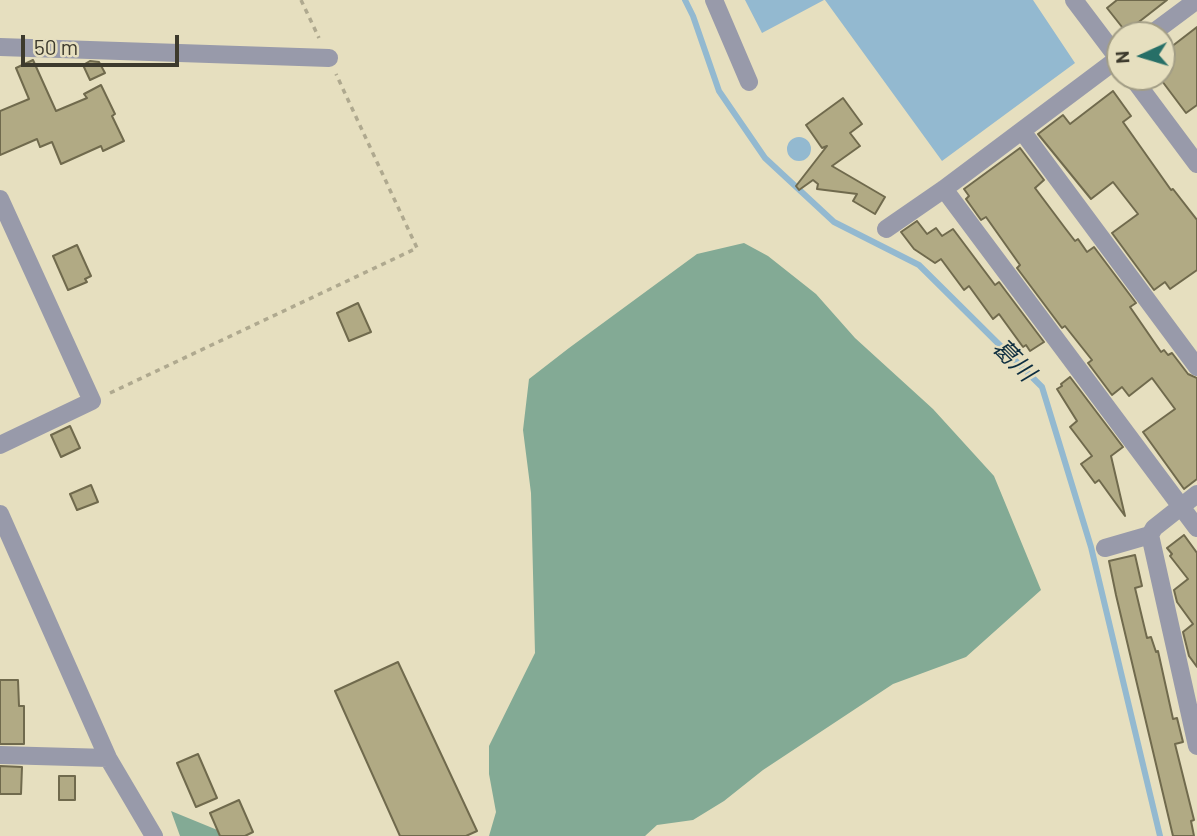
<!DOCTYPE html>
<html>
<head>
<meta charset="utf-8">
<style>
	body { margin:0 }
	#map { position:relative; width:1197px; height:836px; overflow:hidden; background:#e6dfbf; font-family:Barlow,sans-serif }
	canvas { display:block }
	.north { position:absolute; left:1106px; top:21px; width:70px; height:70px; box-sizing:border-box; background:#e6dfbf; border:2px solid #a29d85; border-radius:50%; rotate:266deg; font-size:19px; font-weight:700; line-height:28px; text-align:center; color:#3d3a2d }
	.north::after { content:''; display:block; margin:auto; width:24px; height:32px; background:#276f67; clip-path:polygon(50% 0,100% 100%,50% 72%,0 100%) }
	.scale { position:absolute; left:21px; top:35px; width:158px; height:32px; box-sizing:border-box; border:4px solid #3d3a2d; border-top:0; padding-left:9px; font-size:21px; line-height:24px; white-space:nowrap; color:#3d3a2d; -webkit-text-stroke:5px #e6dfbf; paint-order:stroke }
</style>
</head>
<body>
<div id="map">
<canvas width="1197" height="836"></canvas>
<div class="north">N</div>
<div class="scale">50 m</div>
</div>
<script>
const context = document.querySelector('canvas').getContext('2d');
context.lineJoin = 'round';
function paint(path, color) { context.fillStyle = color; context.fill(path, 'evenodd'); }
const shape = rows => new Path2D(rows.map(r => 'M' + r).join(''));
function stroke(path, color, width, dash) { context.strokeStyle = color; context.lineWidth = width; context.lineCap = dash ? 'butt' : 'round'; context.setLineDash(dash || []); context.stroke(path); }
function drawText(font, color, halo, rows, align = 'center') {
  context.font = font + ' Barlow,"Noto Sans JP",sans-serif'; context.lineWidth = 5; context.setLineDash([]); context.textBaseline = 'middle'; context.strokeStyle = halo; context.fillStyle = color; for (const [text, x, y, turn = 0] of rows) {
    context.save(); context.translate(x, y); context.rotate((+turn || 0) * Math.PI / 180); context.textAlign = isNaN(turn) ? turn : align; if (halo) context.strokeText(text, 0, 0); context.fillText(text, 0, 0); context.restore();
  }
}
const forest = shape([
	[744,243,768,256,816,294,855,338,933,409,994,476,1041,590,966,657,893,684,763,770,724,801,693,820,657,825,645,836,489,836,496,812,489,774,489,746,535,653,531,493,523,430,529,379,569,348,697,254],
	[171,811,232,836,180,836]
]);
const water = shape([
	[745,0,824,0,762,33],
	[825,0,1033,0,1075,63,942,161],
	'787 149a12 12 0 1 1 24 0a12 12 0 1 1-24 0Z'
]);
const stream = shape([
	[685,0,693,16,719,91,765,158,834,222,919,265,1042,387,1091,547,1160,836]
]);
const building = shape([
	[1117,0,1167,0,1126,32,1107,8,1117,0],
	[1197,27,1197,105,1186,113,1162,81,1162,54,1197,27],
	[33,60,56,111,87,98,84,94,101,85,115,114,112,116,124,141,103,151,101,146,61,164,52,142,40,147,37,139,0,155,0,111,29,99,16,68,33,60],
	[90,61,99,62,105,73,90,80,83,65,90,61],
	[1113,91,1131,116,1123,122,1171,190,1173,189,1197,220,1197,270,1170,289,1165,282,1154,290,1112,233,1138,214,1113,182,1091,199,1038,134,1063,115,1070,124,1113,91],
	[843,98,862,124,850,133,860,146,832,166,885,197,875,214,853,201,857,194,817,189,818,184,813,180,799,190,796,186,827,146,822,148,806,125,843,98],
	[1020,148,1044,180,1035,188,1065,228,1075,241,1078,239,1087,252,1094,247,1136,303,1130,307,1161,352,1164,350,1168,355,1172,353,1188,374,1197,378,1197,479,1184,489,1143,432,1175,409,1152,378,1129,396,1122,387,1112,395,1088,363,1092,360,1065,326,1062,328,1017,268,1020,265,986,217,981,220,966,199,969,196,964,189,1020,148],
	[917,221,927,234,936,228,942,236,953,229,995,285,999,282,1044,342,1030,351,1026,345,1023,347,999,314,993,319,969,286,964,290,941,259,935,263,914,249,901,232,917,221],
	[77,245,91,276,85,279,87,282,68,290,53,256,77,245],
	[358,303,371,332,349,341,337,313,358,303],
	[1070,377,1123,447,1111,456,1125,516,1099,480,1095,483,1081,464,1092,456,1070,427,1077,421,1057,389,1062,386,1061,384,1070,377],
	[70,426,80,448,61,457,51,435,70,426],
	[91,485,98,502,77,510,70,494,91,485],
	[1184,535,1197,553,1197,667,1189,656,1183,632,1193,624,1177,602,1174,590,1188,579,1170,556,1172,554,1167,548,1184,535],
	[1135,555,1142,586,1135,588,1147,638,1151,637,1156,652,1158,651,1173,719,1177,718,1183,742,1175,744,1194,820,1191,821,1194,836,1173,836,1116,595,1109,561,1135,555],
	[398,662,477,831,466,836,400,836,335,691,398,662],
	[0,680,18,680,19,706,24,706,24,744,0,744,0,680],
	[198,754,217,798,196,807,177,763,198,754],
	[0,766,22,767,21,794,0,794,0,766],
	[59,776,75,776,75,800,59,800,59,776],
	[239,800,253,832,245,836,220,836,210,813,239,800]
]);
const path = shape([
	[301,0,319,38],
	[110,393,417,248,336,74]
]);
const minor = shape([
	[714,0,749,82],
	[1074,0,1120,61],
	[1150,35,1197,0],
	[0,47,329,58],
	[1132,77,1197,164],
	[1022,131,1197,367],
	[944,189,1197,528],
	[0,199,92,401,0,445],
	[886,229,944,189,1120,57],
	[1197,494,1154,528,1150,535,1197,746],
	[0,514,108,758,154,836],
	[1105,548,1150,535],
	[0,755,108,758]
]);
const waterNames = [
	["葛川",1014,360,45]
];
paint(forest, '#83aa95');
paint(water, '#93b9d0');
stroke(stream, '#93b9d0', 6);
paint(building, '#b1aa84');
stroke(building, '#706a4d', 2);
stroke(path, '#afa98f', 3.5, [5, 5]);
stroke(minor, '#989aaa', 18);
drawText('italic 24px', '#0c2d3f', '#e6dfbf', waterNames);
</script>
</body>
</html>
